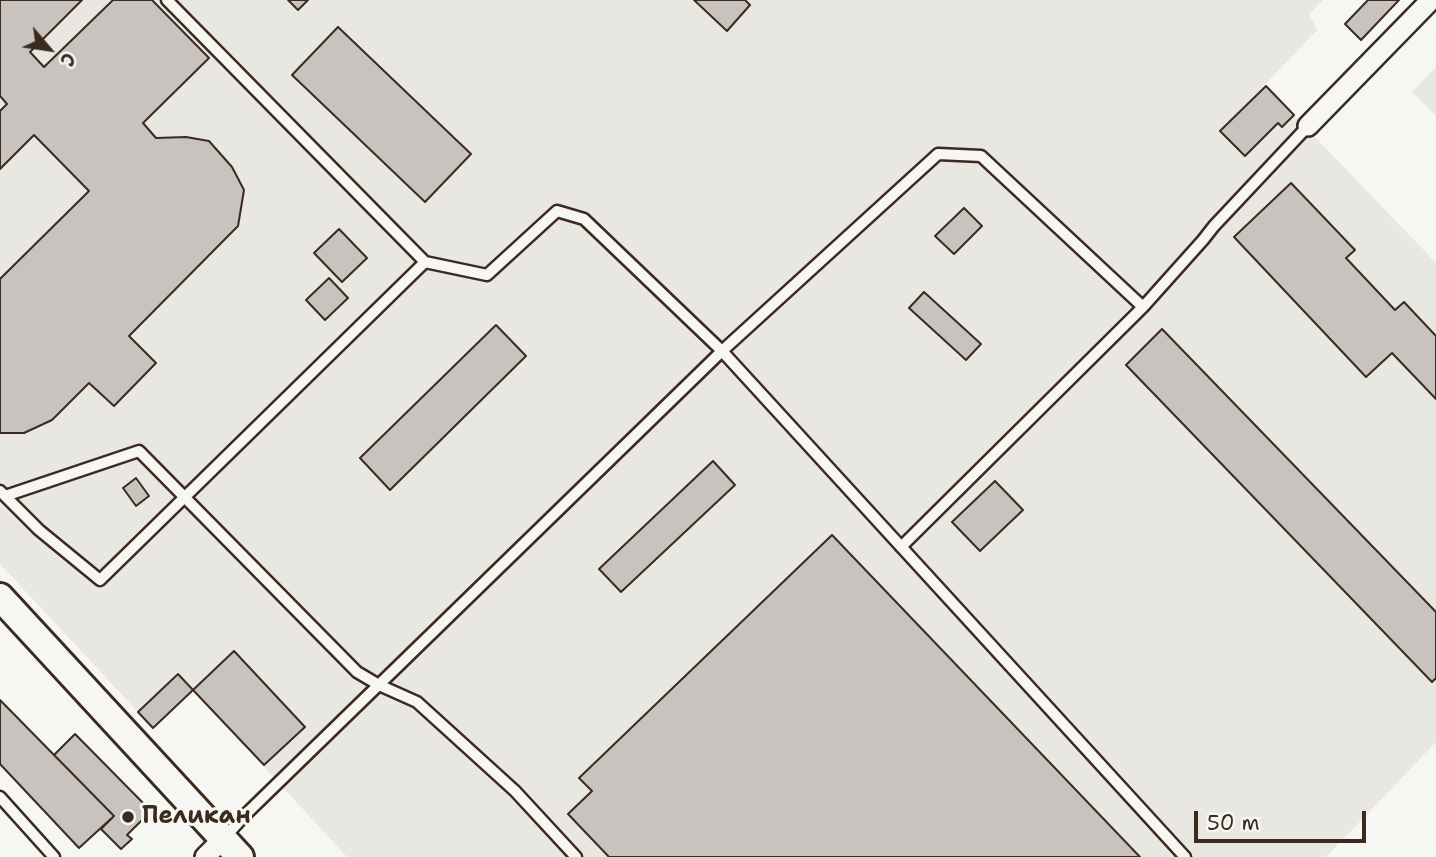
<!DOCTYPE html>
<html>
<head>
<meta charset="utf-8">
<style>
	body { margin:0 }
	#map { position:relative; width:1436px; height:857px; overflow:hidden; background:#f6f6f2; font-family:"Shantell Sans",sans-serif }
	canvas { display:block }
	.north { position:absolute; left:14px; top:14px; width:70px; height:70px; -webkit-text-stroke:5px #f6f6f2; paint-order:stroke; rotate:119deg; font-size:19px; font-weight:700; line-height:28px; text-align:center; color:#3b2a1e }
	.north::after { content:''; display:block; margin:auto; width:24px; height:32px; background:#3b2a1e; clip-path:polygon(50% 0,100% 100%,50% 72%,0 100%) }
	.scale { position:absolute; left:1194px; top:811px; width:172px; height:32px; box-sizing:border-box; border:4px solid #3b2a1e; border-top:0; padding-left:9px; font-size:21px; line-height:24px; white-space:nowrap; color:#3b2a1e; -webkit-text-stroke:5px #f6f6f2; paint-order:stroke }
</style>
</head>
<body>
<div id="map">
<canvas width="1436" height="857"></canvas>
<div class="north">С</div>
<div class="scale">50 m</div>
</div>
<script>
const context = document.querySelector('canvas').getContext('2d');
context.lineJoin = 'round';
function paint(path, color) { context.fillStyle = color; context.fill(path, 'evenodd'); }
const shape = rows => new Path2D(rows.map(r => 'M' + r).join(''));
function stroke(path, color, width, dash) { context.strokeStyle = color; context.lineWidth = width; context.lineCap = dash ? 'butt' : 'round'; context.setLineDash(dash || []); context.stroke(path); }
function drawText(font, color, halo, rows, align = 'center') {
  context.font = font + ' "Shantell Sans",sans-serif'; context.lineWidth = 6; context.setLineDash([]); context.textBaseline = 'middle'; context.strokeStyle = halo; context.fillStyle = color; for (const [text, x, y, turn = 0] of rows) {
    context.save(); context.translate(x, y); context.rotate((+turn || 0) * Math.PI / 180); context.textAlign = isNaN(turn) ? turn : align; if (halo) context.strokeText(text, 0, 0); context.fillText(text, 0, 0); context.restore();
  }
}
const built = shape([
	[0,0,1323,0,1309,14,1317,30,1233,118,1266,86,1436,263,1436,742,1326,857,347,857,193,690,153,728,0,564],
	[1436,67,1436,116,1412,92]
]);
const building = shape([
	[0,0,82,0,30,52,44,67,113,0,152,0,209,58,143,123,156,138,186,137,209,141,232,167,244,190,238,226,129,336,156,363,114,406,89,383,52,420,24,433,0,433,0,279,89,191,34,135,0,169,0,111,7,104,0,96,0,0],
	[288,0,308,0,298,10,288,0],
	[694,0,745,0,750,5,727,31,694,0],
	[1368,0,1399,0,1361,40,1345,24,1368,0],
	[338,27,471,154,425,202,292,75,338,27],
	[1266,86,1294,115,1282,127,1278,123,1245,156,1220,131,1266,86],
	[1291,183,1355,250,1346,258,1395,310,1404,302,1436,336,1436,399,1392,353,1366,377,1234,237,1291,183],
	[964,208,982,226,954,254,935,236,964,208],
	[339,229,367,258,342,282,314,253,339,229],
	[329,278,348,298,325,320,306,300,329,278],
	[924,292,981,344,966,360,909,308,924,292],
	[496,325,526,356,390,490,360,458,496,325],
	[1162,329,1436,612,1436,678,1432,682,1126,365,1162,329],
	[713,461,735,485,621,592,599,569,713,461],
	[136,478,149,496,136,506,123,488,136,478],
	[995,481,1023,510,980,551,952,522,995,481],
	[832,535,1140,857,609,857,568,814,592,791,579,778,832,535],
	[234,651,305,727,264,765,193,690,234,651],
	[178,674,193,690,153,728,138,712,178,674],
	[0,700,114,816,79,848,0,764,0,700],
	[75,734,151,811,127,835,132,839,121,849,101,829,114,816,54,755,75,734]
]);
const lane = shape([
	[167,0,425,262],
	[0,491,39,530,100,580,425,262,487,275,557,211,584,219,722,351,1185,857],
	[5,496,139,451,357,672,379,685,417,702,515,791,576,857],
	[901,547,1143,307,1203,240,1214,226,1308,126],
	[0,797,54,857],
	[223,839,246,814,722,351,938,154,981,156,1143,307]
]);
const street = shape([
	[1308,126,1431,0],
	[205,857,223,839]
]);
const secondary = shape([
	[0,597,240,857]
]);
const markers = [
	[128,817,7,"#3b2a1e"]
];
const poiNames = [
	["Пеликан",142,817]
];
paint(built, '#e8e7e2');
paint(building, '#c8c3be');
stroke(building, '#3b2a1e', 2);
stroke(lane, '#3b2a1e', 15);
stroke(street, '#3b2a1e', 24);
stroke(secondary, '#3b2a1e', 32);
stroke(lane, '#f6f6f2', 10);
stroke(street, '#f6f6f2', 19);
stroke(secondary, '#f6f6f2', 26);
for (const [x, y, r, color] of markers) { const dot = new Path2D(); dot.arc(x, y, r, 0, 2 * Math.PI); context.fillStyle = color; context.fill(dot); stroke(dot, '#f6f6f2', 2.5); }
drawText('bold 24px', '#3b2a1e', '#f6f6f2', poiNames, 'left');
</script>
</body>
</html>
